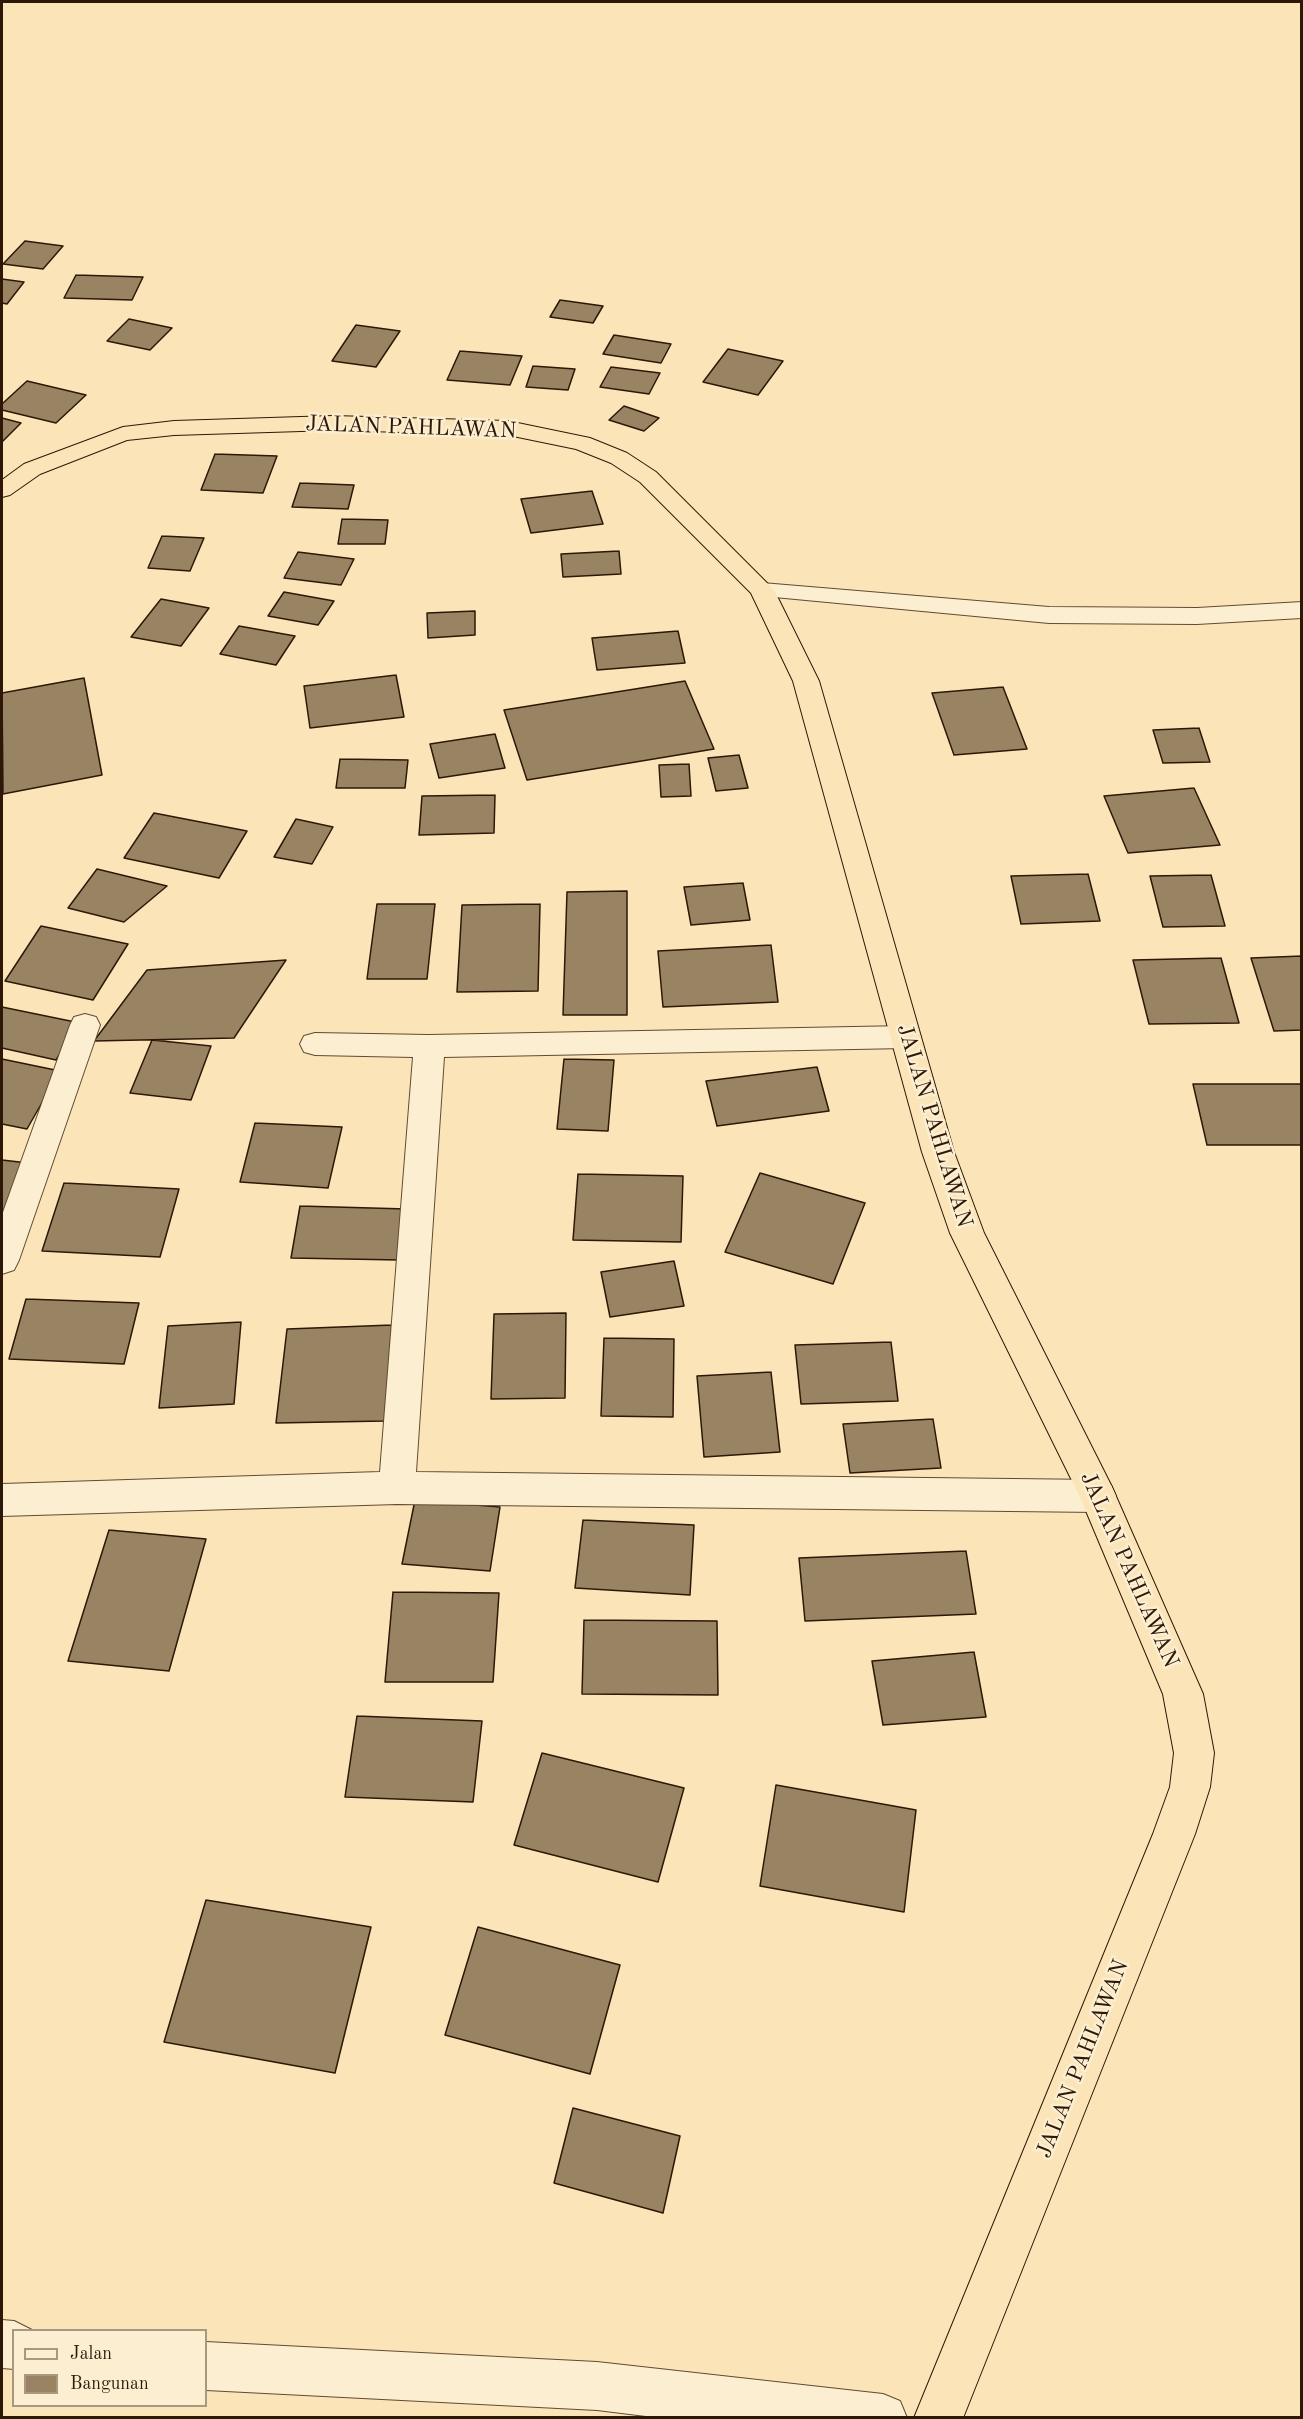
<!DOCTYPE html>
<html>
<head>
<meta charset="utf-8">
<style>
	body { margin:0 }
	#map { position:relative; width:1303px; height:2419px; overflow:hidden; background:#fbe5b8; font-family:"Old Standard TT",serif }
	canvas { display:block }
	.frame { position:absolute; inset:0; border:3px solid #2d1807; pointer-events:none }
	.legend { position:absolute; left:12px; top:2329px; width:195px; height:78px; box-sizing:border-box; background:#fceed1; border:2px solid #a99880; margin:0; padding:8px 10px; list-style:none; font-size:18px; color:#2d1807 }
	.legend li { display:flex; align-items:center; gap:12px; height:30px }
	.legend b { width:30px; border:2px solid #a99880 }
</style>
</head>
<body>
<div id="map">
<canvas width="1303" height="2419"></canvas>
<div class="frame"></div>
<ul class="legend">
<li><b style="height:8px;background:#fceed1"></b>Jalan</li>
<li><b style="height:16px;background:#988363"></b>Bangunan</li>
</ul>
</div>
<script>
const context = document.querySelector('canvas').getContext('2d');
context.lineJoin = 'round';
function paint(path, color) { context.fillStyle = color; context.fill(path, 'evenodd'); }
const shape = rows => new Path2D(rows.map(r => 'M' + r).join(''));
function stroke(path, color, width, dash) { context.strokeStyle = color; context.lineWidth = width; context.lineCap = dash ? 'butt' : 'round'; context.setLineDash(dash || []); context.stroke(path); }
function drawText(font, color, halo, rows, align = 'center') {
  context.font = font + ' "Old Standard TT",serif'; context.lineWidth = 5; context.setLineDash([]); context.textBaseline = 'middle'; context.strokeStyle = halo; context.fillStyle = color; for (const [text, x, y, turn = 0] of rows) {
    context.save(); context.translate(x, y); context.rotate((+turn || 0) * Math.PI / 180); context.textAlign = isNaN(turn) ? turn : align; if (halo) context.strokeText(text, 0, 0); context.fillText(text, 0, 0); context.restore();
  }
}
const building = shape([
	[25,241,63,246,43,269,3,264,25,241],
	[76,275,143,277,132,300,64,298,76,275],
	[2,279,24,282,7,304,2,303,2,279],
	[560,300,603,306,593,323,550,317,560,300],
	[129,319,172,328,150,350,107,341,129,319],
	[356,325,400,331,376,367,332,361,356,325],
	[614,335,671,344,661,363,603,354,614,335],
	[728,349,783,361,758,395,703,382,728,349],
	[460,351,522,356,510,385,447,380,460,351],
	[533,366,575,369,568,390,526,387,533,366],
	[611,367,660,373,649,394,600,387,611,367],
	[27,381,86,395,56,423,2,410,2,404,27,381],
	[624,406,659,418,644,431,609,420,624,406],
	[2,418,21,423,2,442,2,418],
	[215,454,277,456,263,493,201,490,215,454],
	[300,483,354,485,348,509,292,507,300,483],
	[592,491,603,524,531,533,521,499,592,491],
	[342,519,388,520,385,544,338,544,342,519],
	[162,536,204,538,190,571,148,568,162,536],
	[619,551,621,574,563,577,561,554,619,551],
	[298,552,354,559,341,585,284,578,298,552],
	[284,592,334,601,318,625,268,616,284,592],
	[161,599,209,608,181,646,131,637,161,599],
	[475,611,475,635,428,638,427,613,475,611],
	[239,626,295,636,276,665,220,654,239,626],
	[678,631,685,663,597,670,592,638,678,631],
	[396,675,404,717,310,728,304,686,396,675],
	[84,678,102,775,3,794,2,693,84,678],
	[685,681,714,749,527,780,504,710,685,681],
	[1003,687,1027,749,954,755,932,693,1003,687],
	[1199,728,1210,762,1163,763,1153,730,1199,728],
	[495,734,505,768,439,778,430,744,495,734],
	[739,755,748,788,716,791,708,758,739,755],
	[340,759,408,760,405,788,336,788,340,759],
	[689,764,691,796,661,797,659,765,689,764],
	[1194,788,1220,845,1128,853,1104,796,1194,788],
	[495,795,494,833,419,835,422,796,495,795],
	[154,813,247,831,219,878,124,858,154,813],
	[296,819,333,827,312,864,274,857,296,819],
	[97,869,167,886,124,922,68,908,97,869],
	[1088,874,1100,921,1021,924,1011,876,1088,874],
	[1211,875,1225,926,1163,927,1150,876,1211,875],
	[743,883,750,920,691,925,684,887,743,883],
	[627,891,627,1015,563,1015,567,892,627,891],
	[377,904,435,904,427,979,367,979,377,904],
	[540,904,538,991,457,992,462,905,540,904],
	[41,926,128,944,93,1000,5,981,41,926],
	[771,945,778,1002,663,1007,658,951,771,945],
	[1302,956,1302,1030,1274,1031,1251,958,1302,956],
	[1221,958,1239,1023,1149,1024,1133,960,1221,958],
	[286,960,234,1038,94,1041,147,970,286,960],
	[2,1007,80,1023,56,1060,2,1048,2,1007],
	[152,1040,211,1046,191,1100,130,1093,152,1040],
	[2,1059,60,1071,27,1129,2,1124,2,1059],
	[564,1059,614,1060,608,1131,557,1129,564,1059],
	[817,1067,829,1111,717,1126,706,1081,817,1067],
	[1193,1084,1302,1084,1302,1145,1207,1145,1193,1084],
	[255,1123,342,1127,328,1188,240,1182,255,1123],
	[2,1160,28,1163,2,1223,2,1160],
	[760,1173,865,1203,833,1284,725,1252,760,1173],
	[578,1174,683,1176,681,1242,573,1240,578,1174],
	[64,1183,179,1189,160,1257,42,1251,64,1183],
	[300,1206,407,1209,399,1260,291,1258,300,1206],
	[674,1261,684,1306,610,1317,601,1272,674,1261],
	[26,1299,139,1303,124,1364,9,1359,26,1299],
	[566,1313,565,1398,491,1399,494,1314,566,1313],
	[241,1322,234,1404,159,1408,168,1326,241,1322],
	[392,1325,385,1421,276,1423,287,1329,392,1325],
	[604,1338,674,1339,673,1417,601,1416,604,1338],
	[891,1342,898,1401,801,1404,795,1345,891,1342],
	[771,1372,780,1452,704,1457,697,1376,771,1372],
	[933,1419,941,1468,850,1473,843,1424,933,1419],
	[415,1500,500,1507,490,1571,402,1564,415,1500],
	[583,1520,694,1525,690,1595,575,1588,583,1520],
	[109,1530,206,1539,169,1671,68,1661,109,1530],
	[966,1551,976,1614,805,1621,799,1558,966,1551],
	[393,1592,499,1593,493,1682,385,1682,393,1592],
	[584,1620,717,1621,718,1695,582,1694,584,1620],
	[974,1652,986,1717,883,1725,872,1661,974,1652],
	[357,1716,482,1721,473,1802,345,1797,357,1716],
	[542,1753,684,1788,658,1882,514,1845,542,1753],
	[776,1785,916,1810,904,1912,760,1886,776,1785],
	[206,1900,371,1927,335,2073,164,2042,206,1900],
	[478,1927,620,1965,590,2074,445,2035,478,1927],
	[573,2108,680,2136,663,2213,554,2183,573,2108]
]);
const minor = shape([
	[762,583,1049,607,1197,608,1302,602,1302,618,1197,624,1049,623,753,595,750,590,753,585,762,583],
	[85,1014,96,1017,100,1025,19,1260,14,1270,2,1274,2,1215,70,1025,74,1017,85,1014],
	[906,1026,917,1029,921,1037,917,1045,906,1048,444,1057,416,1472,1098,1480,1111,1485,1116,1496,1111,1507,1098,1512,397,1504,2,1516,2,1484,380,1472,413,1057,315,1055,304,1052,300,1044,304,1036,315,1033,429,1035,906,1026],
	[2,2320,14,2321,32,2330,14,2330,14,2369,2,2368,2,2320],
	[206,2342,597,2362,883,2394,900,2401,907,2418,662,2418,597,2410,206,2390,206,2342]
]);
const highway = shape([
	[333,416,508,421,590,438,627,453,656,472,774,590,819,681,954,1152,984,1233,1111,1485,1203,1694,1214,1753,1210,1787,1195,1834,963,2418,914,2418,1153,1834,1170,1787,1174,1753,1163,1694,1081,1499,950,1233,922,1152,793,681,751,593,640,482,611,463,576,449,508,435,333,430,174,435,127,440,40,474,10,495,2,497,2,480,24,464,123,427,174,421,333,416]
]);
const streetNames = [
	["JALAN PAHLAWAN",411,428,2],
	["JALAN PAHLAWAN",934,1126,73],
	["JALAN PAHLAWAN",1129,1570,66],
	["JALAN PAHLAWAN",1083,2059,-68]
];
paint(building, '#988363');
stroke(building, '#2d1807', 1.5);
stroke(minor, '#604b33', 2);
stroke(highway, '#2d1807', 2);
paint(minor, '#fceed1');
paint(highway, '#fbe5b8');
drawText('22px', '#2d1807', '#fceed1', streetNames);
</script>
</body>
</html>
